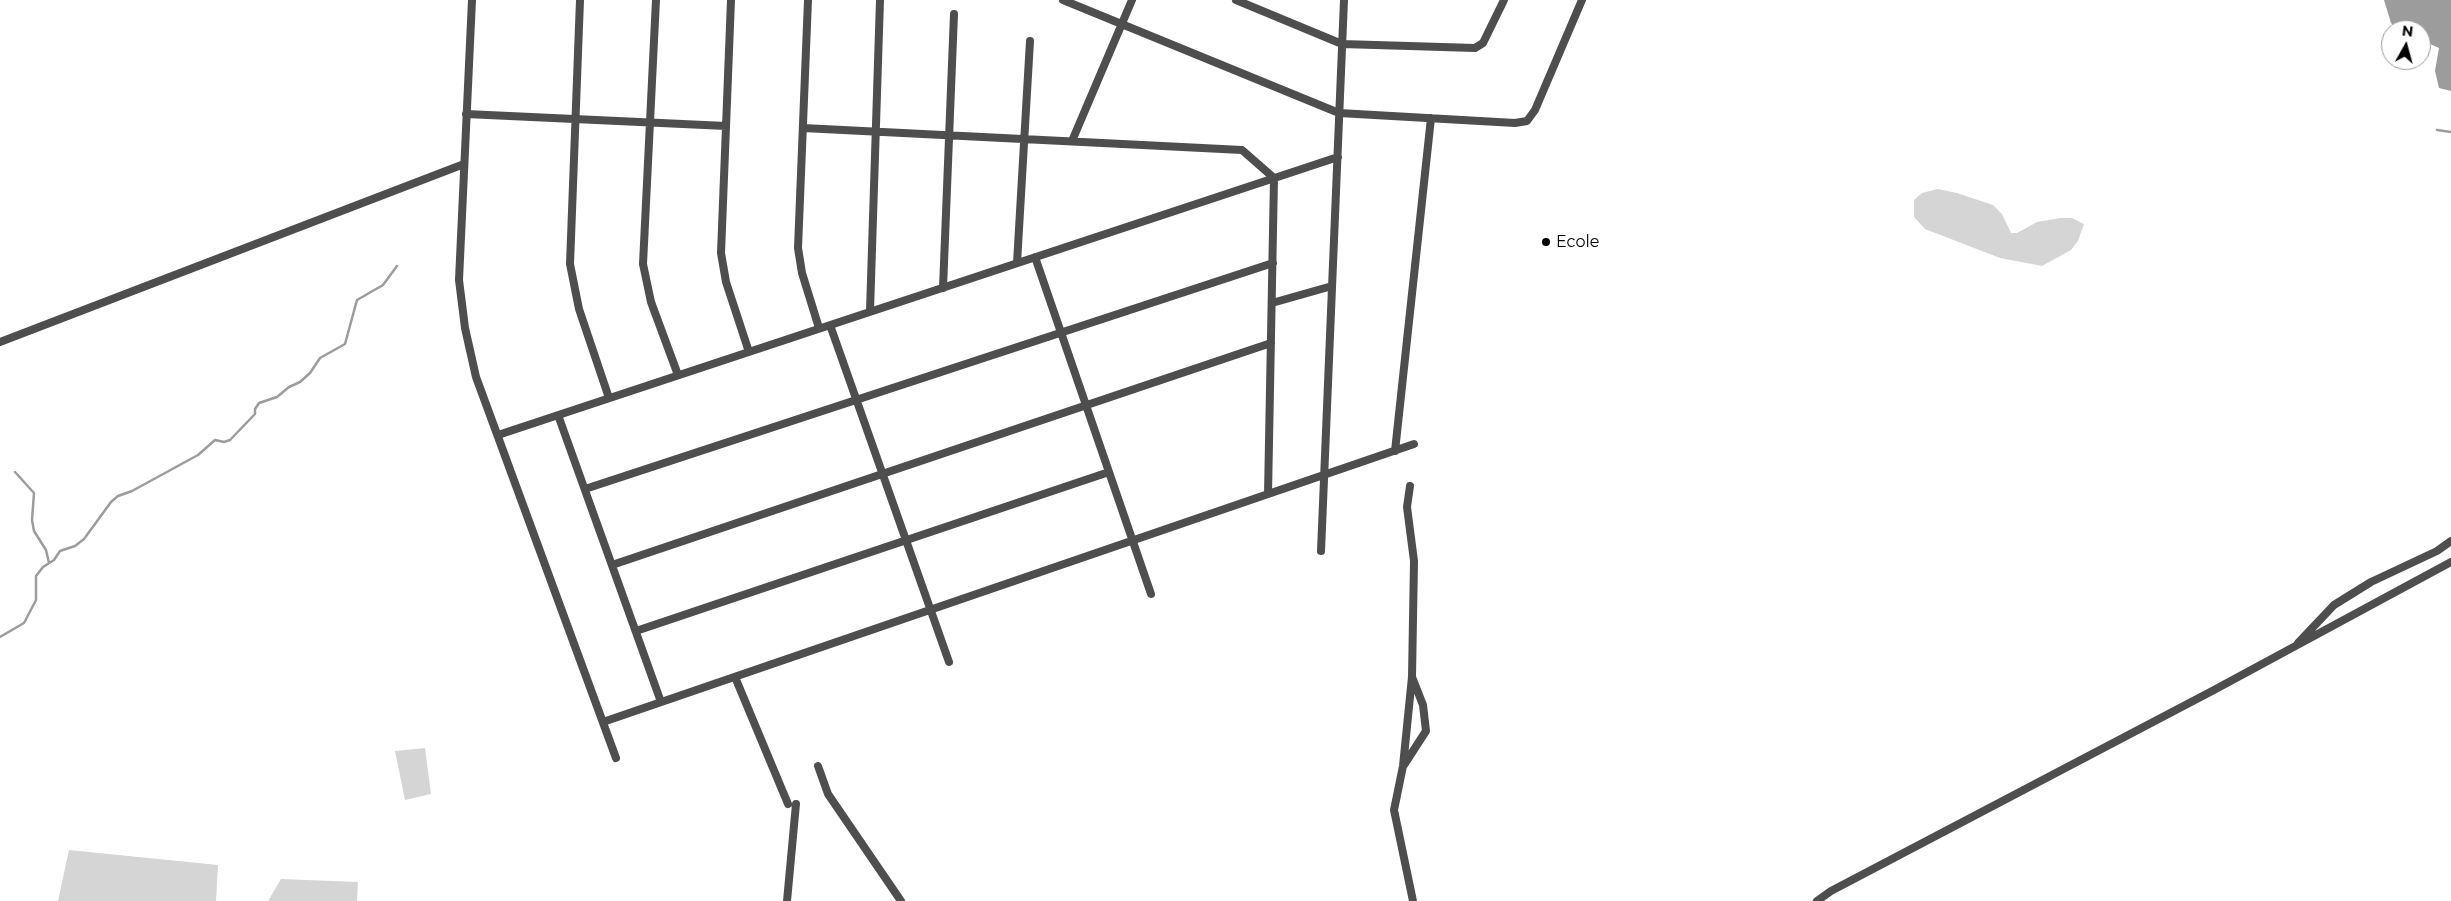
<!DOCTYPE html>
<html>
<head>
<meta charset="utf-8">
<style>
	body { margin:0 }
	#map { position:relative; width:2451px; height:901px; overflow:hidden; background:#fff; font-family:Montserrat,sans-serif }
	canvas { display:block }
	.north { position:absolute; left:2381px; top:20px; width:50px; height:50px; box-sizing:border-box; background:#fff; border:1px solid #999; border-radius:50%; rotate:7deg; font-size:14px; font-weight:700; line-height:20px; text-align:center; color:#000 }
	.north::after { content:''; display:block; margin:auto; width:18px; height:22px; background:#000; clip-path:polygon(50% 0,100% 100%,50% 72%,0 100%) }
</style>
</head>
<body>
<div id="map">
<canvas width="2451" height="901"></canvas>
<div class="north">N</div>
</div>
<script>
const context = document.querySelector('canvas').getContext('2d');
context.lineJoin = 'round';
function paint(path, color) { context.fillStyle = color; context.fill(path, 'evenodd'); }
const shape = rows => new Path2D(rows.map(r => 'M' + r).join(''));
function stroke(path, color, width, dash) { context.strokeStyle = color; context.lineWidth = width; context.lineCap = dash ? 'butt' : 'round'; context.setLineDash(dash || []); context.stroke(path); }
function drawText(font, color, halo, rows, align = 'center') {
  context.font = font + ' Montserrat,sans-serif'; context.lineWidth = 5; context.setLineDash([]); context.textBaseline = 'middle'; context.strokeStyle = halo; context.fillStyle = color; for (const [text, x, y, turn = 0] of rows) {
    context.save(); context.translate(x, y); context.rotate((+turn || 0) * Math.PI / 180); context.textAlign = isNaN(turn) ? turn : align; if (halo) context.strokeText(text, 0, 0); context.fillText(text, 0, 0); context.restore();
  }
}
const green = shape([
	[1938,189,1957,193,1993,205,2002,214,2011,233,2017,233,2037,222,2060,218,2072,218,2084,224,2078,241,2071,250,2042,266,2000,258,1925,229,1914,217,1914,200,1922,193],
	[425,748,431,794,405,800,395,751],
	[69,850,218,865,216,901,58,901],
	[281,879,358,882,357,901,268,901]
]);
const water = shape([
	[2384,0,2451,0,2451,91,2439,88,2435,71,2439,48,2421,40,2421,30,2397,30,2391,23]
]);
const stream = shape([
	[2437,130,2451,132],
	[15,472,34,493,32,520,34,531,46,550,49,563],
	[0,637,24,623,36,600,36,576,43,567,54,560,60,551,75,546,84,539,111,502,118,496,132,491,198,455,215,440,224,442,230,440,255,414,255,409,259,403,277,397,289,387,300,382,310,373,320,358,345,344,357,300,383,285,397,266]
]);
const minor = shape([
	[472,0,459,280,465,328,476,377,616,758],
	[580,0,570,264,579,309,609,398],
	[656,0,643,264,651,302,678,375],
	[731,0,721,253,726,282,749,352],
	[808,0,798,248,802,273,819,328],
	[1063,0,1339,113,1515,123,1527,121,1535,110,1582,0],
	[1236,0,1342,44,1475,48,1483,43,1504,0],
	[466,114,726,126],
	[803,128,1242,150,1274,178,1268,494],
	[1072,141,1132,0],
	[1035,257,1151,594],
	[1017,263,1030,41],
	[943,288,954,14],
	[1272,303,1332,286],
	[870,311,880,0],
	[830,325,949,662],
	[0,342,464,164],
	[558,415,661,702],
	[498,435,1338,157],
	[1395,451,1431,118],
	[1410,486,1407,507,1414,561,1412,677,1403,766,1394,810,1413,901],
	[585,489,1273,263],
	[1321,551,1344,0],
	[612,565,1271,343],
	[636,631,1109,472],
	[2298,643,2334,605,2371,582,2437,551,2451,541],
	[735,677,788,804],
	[603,722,1414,444],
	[1404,765,1426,731,1423,705,1412,677],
	[818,766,828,794,901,901],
	[787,901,796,804],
	[1817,901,1831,891,2214,690,2451,562]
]);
const markers = [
	[1546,242,5,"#000"]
];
const poiNames = [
	["Ecole",1556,242]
];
paint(green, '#d5d5d5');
paint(water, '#9c9c9c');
stroke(stream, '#9c9c9c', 2.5);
stroke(minor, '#4e4e4e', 8);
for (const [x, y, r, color] of markers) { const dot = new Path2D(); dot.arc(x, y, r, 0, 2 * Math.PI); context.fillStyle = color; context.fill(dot); stroke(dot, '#fff', 2); }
drawText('16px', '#000', '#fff', poiNames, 'left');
</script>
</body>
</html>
